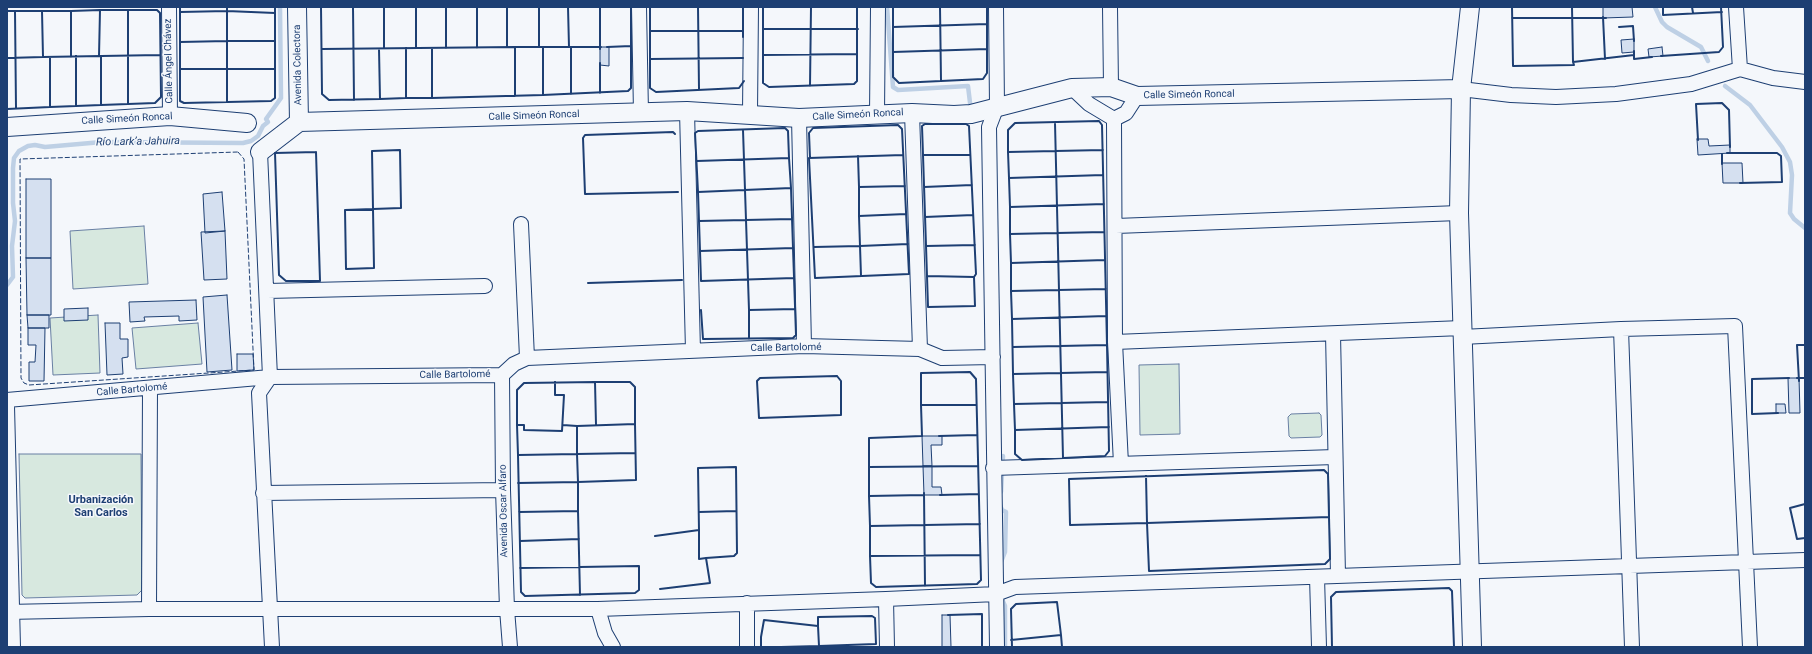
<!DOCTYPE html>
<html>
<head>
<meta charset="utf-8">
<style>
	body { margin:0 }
	#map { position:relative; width:1812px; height:654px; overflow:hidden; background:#f4f7fb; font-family:Roboto,sans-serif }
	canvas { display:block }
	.frame { position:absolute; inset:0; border:8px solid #1d3f73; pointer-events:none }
</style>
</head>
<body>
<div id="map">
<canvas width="1812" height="654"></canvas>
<div class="frame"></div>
</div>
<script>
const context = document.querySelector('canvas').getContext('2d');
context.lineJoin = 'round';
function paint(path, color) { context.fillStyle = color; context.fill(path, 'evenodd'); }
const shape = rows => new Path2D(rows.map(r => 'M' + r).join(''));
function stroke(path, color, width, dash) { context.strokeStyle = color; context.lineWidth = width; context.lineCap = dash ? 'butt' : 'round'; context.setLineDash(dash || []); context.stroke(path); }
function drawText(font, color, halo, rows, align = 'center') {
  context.font = font + ' Roboto,sans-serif'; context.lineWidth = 3; context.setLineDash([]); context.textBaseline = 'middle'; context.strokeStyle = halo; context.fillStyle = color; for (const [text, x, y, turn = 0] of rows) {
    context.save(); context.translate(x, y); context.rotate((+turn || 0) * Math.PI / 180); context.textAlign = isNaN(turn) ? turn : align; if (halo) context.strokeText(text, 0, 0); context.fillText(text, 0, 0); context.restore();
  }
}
const green = shape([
	[144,226,148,284,73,289,70,231,144,226],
	[98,315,100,373,53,375,50,318,98,315],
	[198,323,202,364,136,369,132,328,198,323],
	[1179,364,1180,434,1140,435,1139,365,1179,364],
	[1319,413,1321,415,1322,435,1320,437,1291,438,1289,436,1288,417,1291,414,1319,413],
	[19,454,141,454,142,590,137,595,25,598,22,595,19,454]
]);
const stream = shape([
	[887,7,893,87,898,90,968,86,971,111],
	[1655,7,1662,22,1667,27,1701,47,1708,61],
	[1725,86,1750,105,1782,147,1790,162,1792,175,1790,213,1794,219,1805,228],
	[7,285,13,277,12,246,15,221,13,203,13,168,14,158,19,151,28,146,35,145,45,147,102,142,243,143,251,141,258,136,263,126,268,122,266,119,281,98,280,7],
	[1001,492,1003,456],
	[1000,505,1002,510,1006,512,1005,552,1001,562],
	[1001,597,1005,606,1005,647]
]);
const building = shape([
	[1603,7,1632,7,1633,17,1603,18,1603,7],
	[1634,39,1634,52,1622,53,1621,40,1634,39],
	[600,47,609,47,609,66,600,65,600,47],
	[1662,47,1663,56,1649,57,1648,49,1662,47],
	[1697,139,1708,139,1709,146,1730,145,1730,153,1698,155,1697,139],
	[1722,163,1742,163,1743,183,1723,183,1722,163],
	[26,179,51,179,51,258,26,258,26,179],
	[222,192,225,231,205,233,203,194,222,192],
	[225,231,227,279,204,280,201,232,225,231],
	[26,258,51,258,51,315,27,315,26,258],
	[227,295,232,370,207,372,203,297,227,295],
	[196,300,197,320,179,321,179,316,144,317,145,321,130,322,129,302,196,300],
	[88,308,88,320,64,321,64,309,88,308],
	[27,315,49,315,49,328,28,328,27,315],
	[105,323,120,323,120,339,128,339,128,357,122,358,123,374,107,375,105,323],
	[28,328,45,328,44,381,29,381,29,362,35,362,36,345,28,345,28,328],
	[237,354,253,354,254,370,237,371,237,354],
	[1788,378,1799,378,1800,413,1789,413,1788,378],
	[1776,404,1785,404,1786,413,1776,413,1776,404],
	[922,436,942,436,942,445,931,445,932,466,923,466,922,436],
	[923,466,932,466,932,487,941,487,942,495,924,495,923,466],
	[942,615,950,615,951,647,942,647,942,615]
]);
const minor = shape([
	[169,7,170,116],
	[639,7,641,113],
	[996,7,997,106,989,127,997,647],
	[1110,7,1111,87],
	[1736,7,1740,69],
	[1072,88,1089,104,1114,119,1126,113,1137,96],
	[1461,89,1511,95,1556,97,1616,94,1691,84,1740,69,1773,78,1805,82],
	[687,111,693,351],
	[750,113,751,7],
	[912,113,920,349],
	[877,114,878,7],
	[799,118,804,346],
	[1114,119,1115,342,1121,464],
	[260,152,270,377,259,393,272,647],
	[521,224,527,358],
	[1116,226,1459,213],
	[267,291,485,286],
	[1621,329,1632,647],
	[1333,334,1338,575],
	[1462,337,1621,329,1735,326,1750,647],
	[1115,342,1462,328],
	[502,375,503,490,507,609,510,647],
	[7,400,270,377,502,375,514,364,527,358,804,346,920,349,942,358,993,357],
	[7,406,13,647],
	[993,468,1335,457],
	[263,493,503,490],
	[1317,577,1319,647],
	[886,599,887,647],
	[747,603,747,647],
	[149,609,150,389],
	[598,609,605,633,613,647],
	[7,612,149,609,598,609,886,599,996,594,1015,587,1805,560]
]);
const tertiary = shape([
	[297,7,299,122],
	[1470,7,1461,89,1459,213,1472,647],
	[7,127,170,116,247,123],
	[260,152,299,122,687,111,799,118,912,113,954,115,971,114,1072,88,1111,87,1137,96,1461,89]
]);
const fence = shape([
	[238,152,244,159,254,370,29,385,24,383,21,378,20,159,238,152]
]);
const wall = shape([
	[180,7,180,101,184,103,271,101,275,98,275,69],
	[321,7,322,94,329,100,380,99],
	[353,7,354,100],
	[416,7,416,48],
	[446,7,446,48],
	[507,7,507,47],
	[568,7,569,47],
	[600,7,600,49],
	[650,7,650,31,743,31],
	[698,7,699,89],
	[743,7,743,37],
	[763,7,763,29,858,29],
	[893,7,893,27,987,24],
	[940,7,941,81],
	[1512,7,1513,66,1574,65,1573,62,1634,55,1634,51],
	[1572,7,1573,62],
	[1663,7,1663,15,1722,12],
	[1692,7,1693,13],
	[100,10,128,10,128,104,101,105],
	[128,10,157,10,160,13,161,97,155,103,128,104],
	[7,11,71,11,71,57],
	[15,11,16,108],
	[71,11,100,10,99,56],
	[180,12,227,11,227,7],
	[1603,17,1605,59],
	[1512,18,1606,18],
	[893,27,893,52,987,49],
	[1619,27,1633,26,1634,41],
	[763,29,763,55,857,54],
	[650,31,650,59,743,58],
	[180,42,227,41,227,11,275,13],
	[539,47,539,7],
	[543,47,543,95,628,91,631,88,631,7],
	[571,47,601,47],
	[607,47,631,46],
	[384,48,384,7],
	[406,48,406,98,432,98],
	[432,48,432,98,543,95],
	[477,48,477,7],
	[322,49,515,47],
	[379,49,380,99,406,98],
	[893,52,893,77,899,83,983,79,987,73,987,7],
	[763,55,763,83,769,87,854,84,857,81,857,7],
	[1634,55,1634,59,1652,57],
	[1661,56,1719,52,1723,47,1721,7],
	[43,57,160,55],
	[7,58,43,57,42,11],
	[650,59,650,88,656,92,739,88,744,81],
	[600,63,600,93],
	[180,69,227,69,227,41,275,41],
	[810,86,811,7],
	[515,96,515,47,571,47,571,94],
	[227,102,227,69,275,69,275,7],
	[76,106,101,105,101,56],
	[50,107,76,106,76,56],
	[7,109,50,107,50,57],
	[1055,123,1063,458],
	[743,130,749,310,795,309],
	[675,134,673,132,585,135,583,138,585,194,678,192],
	[1698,140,1696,104,1722,103,1729,110,1730,147],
	[1103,150,1008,152,1009,178,1103,175],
	[372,151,373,209,374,268,346,269,345,210,401,208,400,150,372,151],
	[316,152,320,281,286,281,279,275,275,153,316,152],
	[1008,152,1008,130,1015,123,1099,121,1102,125,1107,345],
	[1727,153,1777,153,1781,156,1782,182,1740,183],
	[1722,154,1722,164],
	[923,155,922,126,925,124,966,124,969,126,976,274,974,277,975,306,928,307,927,276,974,277],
	[858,156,859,187,905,186],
	[810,158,809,133,813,128,898,125,902,129,909,274,815,278,809,158,903,155],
	[697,161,789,158,788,131,785,128,698,131,695,133,698,192,791,188,789,158],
	[1009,178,1010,207,1104,204],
	[924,187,972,185],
	[698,192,699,221,792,219],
	[1010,207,1010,234,1104,232],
	[859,216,859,187],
	[925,217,973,215],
	[699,221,701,281,794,278],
	[1010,234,1011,263,1105,260],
	[926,246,975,245],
	[814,247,860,246,859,216,906,214],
	[700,251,793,248,791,188],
	[1011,263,1011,291,1106,289],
	[861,276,860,246,908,244],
	[927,276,923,155,970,155],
	[588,283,682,280],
	[1011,291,1012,319,1106,316],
	[701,310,703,339,793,338,796,335,793,248],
	[749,310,749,339],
	[1012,319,1013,374,1107,372],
	[1013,347,1107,345,1109,451,1105,456,1022,460,1015,454,1015,430],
	[1013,374,1014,404,1108,402],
	[837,376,841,381,841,415,759,418,757,381,760,378,837,376],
	[1797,378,1805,378],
	[1799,381,1797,345,1805,345],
	[595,382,630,382,635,387,635,424],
	[1014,404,1015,430,1109,427],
	[976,405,921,405,921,373,970,372,976,379,981,580,977,584,876,587,871,583,870,556,980,555],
	[1778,413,1752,414,1752,379,1789,378],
	[517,425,517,390,524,383,595,382,596,425],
	[563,425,577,426],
	[939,436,977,435],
	[518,455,517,425,524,425,524,430,562,431,564,395,555,395,555,382],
	[869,467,978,466],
	[1146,476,1147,523,1149,571,1325,564,1330,559,1329,517,1328,474,1324,470,1069,479,1070,525,1147,523,1329,517],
	[518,483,578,482,636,480,635,424,577,426,577,454,578,482,578,511,519,512],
	[924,493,925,586],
	[940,495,979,494],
	[869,496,869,438,922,436,921,405],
	[1805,504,1790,508,1797,539,1805,538],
	[578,511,580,595],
	[699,512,736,511],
	[870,526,869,496,924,495],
	[699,530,698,468,736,467,737,553,734,556,706,558],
	[655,536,699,530,699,559,706,558,710,583,660,589],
	[520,541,579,539],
	[870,556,870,526,980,524],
	[520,568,639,566,639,590,635,593,525,596,521,592,518,455,635,453],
	[948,615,982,614,982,647],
	[1011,640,1061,635,1062,647],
	[761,647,761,637,764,620,818,626],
	[781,647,819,646,876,644,875,618,872,616,818,617,818,626,819,646,819,647],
	[1012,647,1011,609,1016,604,1057,602,1061,635],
	[1332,647,1331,597,1336,592,1449,588,1452,591,1454,647]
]);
const streetNames = [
	["Calle Ángel Chávez",169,61,-91],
	["Avenida Colectora",298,65,-91],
	["Calle Simeón Roncal",1189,95,-1],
	["Calle Simeón Roncal",858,115,-3],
	["Calle Simeón Roncal",534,116,-2],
	["Calle Simeón Roncal",127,119,-3],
	["Calle Bartolomé",786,348,-1],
	["Calle Bartolomé",455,375,-1],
	["Calle Bartolomé",132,390,-5],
	["Avenida Oscar Alfaro",504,511,-91]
];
const waterNames = [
	["Río Lark’a Jahuira",138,142,-1]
];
const neighbourhoodNames = [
	["Urbanización",101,500],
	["San Carlos",101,513]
];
paint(green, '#d7e8df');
stroke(green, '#687fa3', 1);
stroke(stream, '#bed0e5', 4.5);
paint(building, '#d5e0f0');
stroke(building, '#1d3f73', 1);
stroke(minor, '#1d3f73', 16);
stroke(tertiary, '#1d3f73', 20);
stroke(minor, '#f4f7fb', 14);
stroke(tertiary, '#f4f7fb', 18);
stroke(fence, '#1d3f73', 1, [5, 2]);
stroke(wall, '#1d3f73', 2);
drawText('10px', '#1d3f73', '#f4f7fb', streetNames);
drawText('italic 11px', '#1d3f73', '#f4f7fb', waterNames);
drawText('bold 11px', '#1d3f73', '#f4f7fb', neighbourhoodNames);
</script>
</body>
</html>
